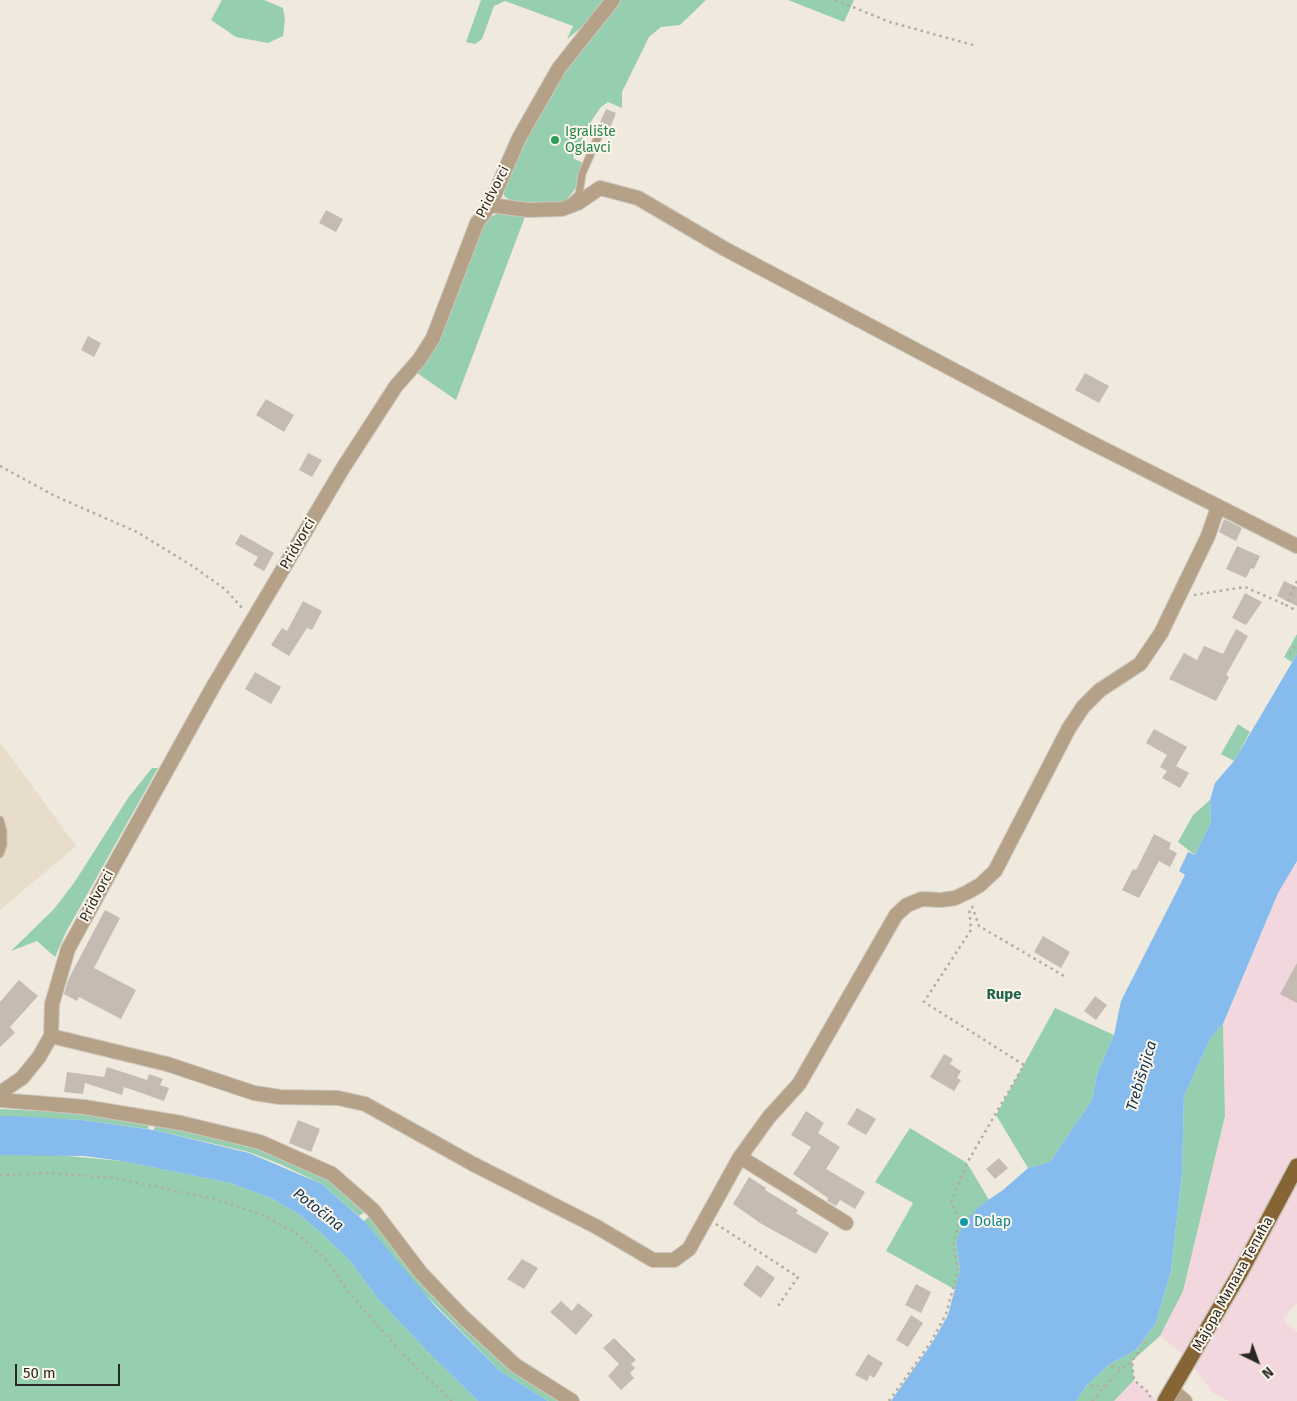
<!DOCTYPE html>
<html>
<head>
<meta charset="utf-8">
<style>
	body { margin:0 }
	#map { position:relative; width:1297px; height:1401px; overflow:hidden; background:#f0e9dd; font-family:"Fira Sans",sans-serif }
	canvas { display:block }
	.north { position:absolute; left:1232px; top:1336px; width:50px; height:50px; -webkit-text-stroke:4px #fdf6eb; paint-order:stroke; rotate:138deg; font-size:14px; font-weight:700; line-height:20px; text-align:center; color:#2a2824 }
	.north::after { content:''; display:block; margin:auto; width:18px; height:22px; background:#2a2824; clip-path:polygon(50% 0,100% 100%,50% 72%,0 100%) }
	.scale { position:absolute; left:15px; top:1364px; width:105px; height:22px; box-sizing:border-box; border:2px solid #2a2824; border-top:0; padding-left:6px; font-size:15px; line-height:18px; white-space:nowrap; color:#2a2824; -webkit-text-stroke:4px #fdf6eb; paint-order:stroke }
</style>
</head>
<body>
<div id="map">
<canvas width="1297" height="1401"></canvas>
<div class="north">N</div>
<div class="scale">50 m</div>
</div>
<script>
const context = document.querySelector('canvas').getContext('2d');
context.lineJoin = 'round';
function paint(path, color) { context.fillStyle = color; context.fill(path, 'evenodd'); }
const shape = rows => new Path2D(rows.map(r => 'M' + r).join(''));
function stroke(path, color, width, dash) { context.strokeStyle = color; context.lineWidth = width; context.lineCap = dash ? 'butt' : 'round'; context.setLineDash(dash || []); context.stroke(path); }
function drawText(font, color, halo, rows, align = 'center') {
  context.font = font + ' "Fira Sans",sans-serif'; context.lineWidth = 4; context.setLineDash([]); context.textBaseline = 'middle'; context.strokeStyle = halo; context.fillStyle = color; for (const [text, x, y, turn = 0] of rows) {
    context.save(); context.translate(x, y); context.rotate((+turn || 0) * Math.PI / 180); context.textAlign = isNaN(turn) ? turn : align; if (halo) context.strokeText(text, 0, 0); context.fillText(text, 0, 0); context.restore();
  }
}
const commercial = shape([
	[1297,861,1297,1303,1283,1319,1297,1332,1297,1401,1229,1401,1213,1393,1186,1357,1160,1336,1183,1290,1225,1117,1223,1024,1278,893],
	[1134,1380,1156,1400,1155,1401,1114,1401]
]);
const built = shape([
	[0,742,76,846,0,910]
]);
const green = shape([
	[222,0,264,0,283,8,285,19,283,36,268,43,236,37,211,20],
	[481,0,608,0,592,19,567,39,573,26,505,1,494,6,482,39,475,44,466,42],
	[619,0,706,0,680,25,661,27,649,37,622,92,622,108,608,102,601,107,592,120,573,158,583,163,577,186,565,203,518,204,505,197,502,191,547,99,566,68],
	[788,0,854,0,844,22],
	[499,213,526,214,456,400,417,373,436,344,453,307,479,231,488,218],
	[1297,634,1297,654,1292,662,1284,657],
	[1238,724,1250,732,1234,761,1221,754],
	[152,768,158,768,66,932,55,957,37,941,11,951,54,909,74,883,128,798],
	[1210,800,1211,822,1195,855,1178,842,1193,815],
	[1055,1008,1114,1035,1097,1074,1092,1100,1050,1162,1028,1168,996,1115],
	[1223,1024,1225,1116,1183,1291,1160,1336,1132,1361,1134,1380,1114,1401,1076,1401,1087,1385,1110,1364,1136,1350,1156,1323,1171,1271,1182,1174,1184,1096,1211,1037],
	[0,1109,83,1113,150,1121,148,1129,82,1120,0,1117],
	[155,1122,261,1148,329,1179,366,1211,359,1216,322,1184,282,1165,249,1152,154,1130],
	[910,1128,967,1163,989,1200,981,1205,956,1242,960,1270,956,1290,886,1251,913,1203,875,1182],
	[46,1154,122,1161,230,1183,273,1199,300,1215,319,1231,351,1262,378,1299,426,1350,478,1401,0,1401,0,1155],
	[370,1215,417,1277,561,1401,548,1401,500,1371,414,1283,364,1221]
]);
const water = shape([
	[1297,654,1297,861,1278,893,1223,1024,1211,1037,1184,1096,1182,1174,1171,1271,1156,1323,1136,1350,1110,1364,1087,1385,1076,1401,891,1401,932,1343,948,1315,960,1270,956,1242,964,1222,981,1205,1003,1190,1028,1168,1050,1162,1092,1100,1097,1074,1114,1035,1121,1001,1185,875,1179,871,1188,852,1195,855,1211,822,1210,800,1215,783,1234,761],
	[9,1116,82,1120,154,1130,249,1153,322,1184,364,1221,435,1306,500,1371,548,1401,478,1401,426,1350,378,1299,351,1262,319,1231,300,1215,273,1199,230,1183,122,1161,84,1156,0,1155,0,1117]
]);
const building = shape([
	[606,109,616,113,608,133,597,129],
	[326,210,343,219,336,232,319,223],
	[88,336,101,343,94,357,81,350],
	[1085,373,1109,386,1099,403,1075,390],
	[266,399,294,415,284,432,256,415],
	[308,453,322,460,312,477,299,470],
	[1224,519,1242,528,1236,541,1219,532],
	[241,534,274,553,264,571,253,565,258,557,235,544],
	[1237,546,1260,556,1254,569,1251,568,1246,578,1226,569],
	[1284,581,1297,587,1297,606,1277,596],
	[1245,593,1262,602,1246,625,1232,618],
	[303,601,322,611,312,630,307,628,289,656,271,645,282,628,287,631],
	[1236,629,1248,636,1226,675,1229,677,1216,701,1169,679,1184,653,1197,660,1204,646,1223,654],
	[255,672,281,687,271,704,245,689],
	[1154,729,1187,747,1176,766,1189,773,1180,788,1162,778,1167,771,1160,767,1167,755,1146,743],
	[1154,834,1171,843,1169,849,1177,853,1170,867,1159,861,1139,898,1122,890,1133,869,1136,870],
	[105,910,120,918,94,968,136,990,121,1019,79,997,77,1001,64,994,68,980],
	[1043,936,1070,952,1061,968,1034,952],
	[1297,963,1297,1003,1280,994],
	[19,980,38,996,10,1027,15,1033,0,1047,0,1002],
	[1095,996,1107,1005,1096,1020,1084,1011],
	[944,1054,953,1059,950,1064,961,1071,957,1078,961,1080,954,1091,930,1077],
	[107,1067,147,1080,149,1074,163,1079,160,1085,169,1088,164,1101,124,1087,122,1095,85,1083,83,1094,64,1092,67,1072,104,1077],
	[857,1108,876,1119,866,1135,847,1124],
	[806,1111,824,1123,818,1133,840,1147,826,1169,865,1192,855,1209,840,1200,836,1206,827,1201,828,1198,793,1174,811,1147,791,1135],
	[298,1120,320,1129,311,1152,289,1143],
	[999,1158,1008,1168,995,1179,986,1169],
	[749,1177,766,1188,765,1190,798,1210,796,1213,829,1233,816,1254,760,1223,733,1204],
	[522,1259,538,1268,524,1289,507,1279],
	[757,1265,775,1278,761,1298,743,1285],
	[916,1284,931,1292,921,1313,905,1305],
	[561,1301,572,1311,578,1303,593,1315,576,1335,550,1312],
	[911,1315,923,1323,908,1347,896,1340],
	[614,1338,636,1360,631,1364,635,1368,630,1373,634,1378,621,1390,608,1376,619,1364,603,1348],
	[868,1354,883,1363,874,1378,870,1375,867,1381,855,1375]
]);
const path = shape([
	[835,0,890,22,973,45],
	[0,466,55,496,137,532,194,567,226,590,243,609],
	[1297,581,1286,605,1297,611],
	[1194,595,1245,587,1286,605],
	[1290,654,1297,643],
	[972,906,979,926,1064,976],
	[0,1175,51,1173,114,1178,219,1200,263,1215,299,1235,327,1261,354,1299,405,1356,452,1401],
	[716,1224,798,1277,778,1306],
	[1146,1342,1132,1361,1134,1380,1150,1394,1150,1400],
	[1111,1366,1121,1369],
	[1090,1386,1105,1386],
	[889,1401,931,1342,946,1314,958,1270,953,1244,960,1221,951,1202,967,1163,1024,1065,924,1002,971,930,969,907],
	[1092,1401,1121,1369,1132,1361]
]);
const lane = shape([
	[572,201,579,194,582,174,598,137],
	[0,820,3,831,3,845,0,854]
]);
const street = shape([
	[490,205,528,210,562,209,578,203,600,188,638,198,725,249,1084,439,1297,546],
	[51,1036,167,1064,254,1093,280,1097,338,1098,365,1104,473,1164,597,1227,653,1260,674,1260,689,1249,740,1157,769,1117,799,1084,896,915,907,905,922,899,941,900,955,898,968,892,980,885,995,871,1069,728,1083,707,1100,690,1140,664,1161,633,1208,536,1218,507],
	[0,1093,22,1078,39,1057,51,1036,52,1004,68,949,113,867,214,685,343,468,396,386,419,360,433,338,477,223,490,205,519,138,559,68,613,0],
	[0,1100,84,1107,181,1123,260,1142,332,1174,373,1210,421,1273,463,1317,515,1365,572,1401],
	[740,1157,846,1223],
	[1172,1390,1185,1401]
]);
const primary = shape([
	[1165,1401,1240,1273,1297,1166]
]);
const markers = [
	[555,140,5,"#2e9e5b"],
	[964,1222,5,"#0f9aa8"]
];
const leisureNames = [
	["Igralište",565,132],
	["Oglavci",565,148]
];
const streetNames = [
	["Pridvorci",493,192,-63],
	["Pridvorci",298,544,-60],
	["Pridvorci",97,896,-62],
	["Мајора Милана Тепића",1233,1284,-61]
];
const cultureNames = [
	["Dolap",974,1222]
];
const neighbourhoodNames = [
	["Rupe",1004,995]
];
const waterNames = [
	["Trebišnjica",1142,1076,-73],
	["Potočina",318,1210,38]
];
paint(commercial, '#f2d8de');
paint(built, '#e8ddcb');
paint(green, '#96cfaf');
paint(water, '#86bbee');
paint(building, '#c5bbb2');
stroke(lane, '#ccc6bc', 9);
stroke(street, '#ccc6bc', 16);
stroke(primary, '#ccc6bc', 18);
stroke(path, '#b2ada3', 2.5, [2.5, 4]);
stroke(lane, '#b4a188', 7);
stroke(street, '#b4a188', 14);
stroke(primary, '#866434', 15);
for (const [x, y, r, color] of markers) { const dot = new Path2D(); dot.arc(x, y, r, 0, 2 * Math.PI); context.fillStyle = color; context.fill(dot); stroke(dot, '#fdf6eb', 2); }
drawText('14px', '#27864d', '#fdf6eb', leisureNames, 'left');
drawText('14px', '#2a2824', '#fdf6eb', streetNames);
drawText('14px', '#0d838f', '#fdf6eb', cultureNames, 'left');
drawText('bold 15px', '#20654c', '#fdf6eb', neighbourhoodNames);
drawText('italic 15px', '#0a3253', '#fdf6eb', waterNames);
</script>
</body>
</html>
